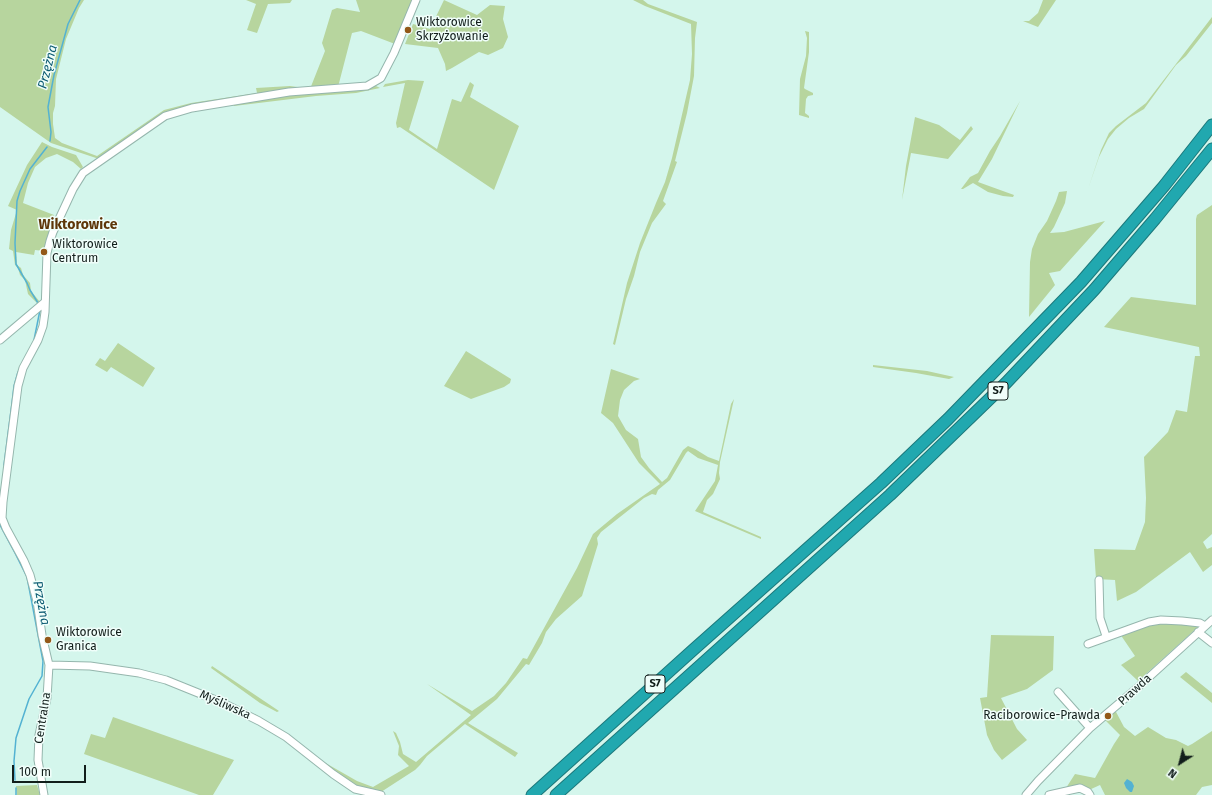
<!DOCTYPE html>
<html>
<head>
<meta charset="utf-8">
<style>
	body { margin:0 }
	#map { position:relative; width:1212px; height:795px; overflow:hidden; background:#d4f6ec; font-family:"Fira Sans",sans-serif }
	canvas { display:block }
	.north { position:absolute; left:1160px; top:743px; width:40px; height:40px; -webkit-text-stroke:3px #f0fefa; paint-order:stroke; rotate:216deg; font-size:11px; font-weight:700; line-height:16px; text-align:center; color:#121e1b }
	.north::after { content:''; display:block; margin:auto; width:14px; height:18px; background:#121e1b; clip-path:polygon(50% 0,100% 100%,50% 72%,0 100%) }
	.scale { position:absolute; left:12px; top:765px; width:74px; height:18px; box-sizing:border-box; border:2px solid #121e1b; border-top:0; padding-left:5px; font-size:12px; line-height:14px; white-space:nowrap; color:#121e1b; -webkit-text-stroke:3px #f0fefa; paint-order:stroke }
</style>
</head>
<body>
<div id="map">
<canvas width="1212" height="795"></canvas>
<div class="north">N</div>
<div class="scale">100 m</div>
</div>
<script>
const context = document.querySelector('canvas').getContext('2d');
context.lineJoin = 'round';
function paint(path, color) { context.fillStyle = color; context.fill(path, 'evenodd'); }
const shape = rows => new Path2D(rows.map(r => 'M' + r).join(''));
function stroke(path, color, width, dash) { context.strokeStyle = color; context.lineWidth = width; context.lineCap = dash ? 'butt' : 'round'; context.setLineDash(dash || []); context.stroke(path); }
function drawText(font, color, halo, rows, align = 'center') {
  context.font = font + ' "Fira Sans",sans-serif'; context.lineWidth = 3; context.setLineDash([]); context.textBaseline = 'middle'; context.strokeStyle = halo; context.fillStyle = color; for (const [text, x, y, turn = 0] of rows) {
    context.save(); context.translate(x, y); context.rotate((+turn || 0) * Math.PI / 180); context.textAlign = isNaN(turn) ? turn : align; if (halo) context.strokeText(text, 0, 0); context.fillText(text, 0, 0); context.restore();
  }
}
const green = shape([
	[0,0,84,0,79,8,66,39,56,79,55,106,53,113,53,124,55,138,62,143,97,156,164,110,191,103,257,93,256,88,290,86,305,88,177,109,165,113,99,159,51,143,0,107],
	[246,0,292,0,290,3,268,4,257,33,247,30,256,4],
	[356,0,413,0,395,44,361,31,352,33,338,87,310,89,325,51,322,43,332,10,337,8,360,12],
	[444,0,477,15,490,5,505,6,503,19,508,37,503,48,488,55,479,52,452,68,446,71,445,64,438,48,405,44,413,24,430,29],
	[633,0,643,0,648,4,697,22,695,38,694,76,687,113,675,161,677,162,663,201,666,204,652,223,640,252,634,276,626,299,615,345,613,344,627,283,640,243,656,203,665,182,672,158,690,80,692,54,691,24,645,6],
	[1043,0,1056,0,1038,27,1023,21,1029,21,1038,13],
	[1212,17,1212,23,1186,56,1176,65,1144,109,1129,118,1116,129,1108,139,1099,157,1088,189,1101,150,1109,133,1116,126,1146,103],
	[805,31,809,32,809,52,804,88,805,89,813,93,813,95,808,96,806,99,805,113,809,116,809,118,799,115,800,79,806,56,807,38],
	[408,80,424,81,409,130,437,149,452,99,461,102,470,82,474,85,470,97,519,126,494,190,400,127,397,128,396,123,405,83,383,87,385,84],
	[376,86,380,88,356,93,316,96,234,106,233,104,294,94,356,90],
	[1020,101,992,159,978,182,1014,195,1013,197,1003,196,988,192,973,183,963,189,961,189,970,177,978,173,990,151,1000,136],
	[915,117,939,125,960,140,971,126,973,129,948,159,911,153,902,200,906,166],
	[42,142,52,147,76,155,83,167,81,169,73,162,57,154,46,158,35,167,28,183,23,203,54,215,45,246,44,251,35,250,34,255,16,252,17,265,21,268,23,275,30,283,31,291,40,302,38,304,28,294,25,280,20,275,18,268,15,265,13,251,9,249,11,230,17,210,8,206,27,165],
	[1067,191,1065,203,1054,227,1050,233,1064,232,1105,221,1060,271,1049,273,1055,285,1029,317,1030,262,1032,249,1038,234,1047,221,1056,201,1059,192],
	[1212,205,1212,534,1203,542,1207,549,1212,547,1212,565,1203,572,1190,552,1136,592,1117,601,1115,580,1096,579,1094,549,1135,550,1145,522,1146,498,1144,457,1168,432,1176,410,1187,412,1195,356,1200,356,1199,347,1104,327,1131,297,1196,305,1196,219,1197,215],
	[118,343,155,368,143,387,111,367,107,372,95,365,100,358,105,361],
	[466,351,511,379,510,383,504,387,471,399,444,386],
	[873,365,927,371,954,377,949,379,916,373,873,367],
	[611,369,640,379,634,381,624,390,620,400,618,416,626,430,638,439,641,457,649,468,662,482,667,478,683,450,688,446,695,449,708,457,719,461,731,404,734,399,720,462,719,473,720,479,713,494,707,500,703,512,761,537,761,539,695,511,715,481,718,465,698,458,688,451,686,453,670,480,658,490,656,495,652,494,644,498,601,532,597,538,598,544,582,596,556,619,546,632,542,643,529,665,526,664,497,699,468,723,518,753,515,757,465,724,427,756,420,765,415,770,381,792,377,790,356,785,253,717,255,714,300,744,322,761,357,781,373,787,409,766,398,755,399,746,393,731,396,733,400,742,403,754,416,762,471,715,427,684,472,711,494,696,506,683,523,658,527,659,577,568,593,534,617,514,660,484,639,463,613,423,601,413],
	[1164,621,1195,624,1198,627,1138,681,1121,665,1135,656,1120,634],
	[991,635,1054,636,1053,670,1027,689,1001,698,1017,729,1027,740,1002,760,994,750,987,735,980,698,987,697],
	[212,666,279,711,277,712,260,703,211,668],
	[1186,672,1212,693,1212,703,1180,677],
	[1115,710,1124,727,1135,736,1148,727,1166,738,1176,740,1188,746,1192,744,1212,731,1212,785,1202,787,1196,795,1105,795,1100,785,1089,790,1066,788,1075,774,1095,778,1114,744,1120,735,1104,719],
	[113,717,234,760,213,795,199,795,84,754,91,734,105,738],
	[37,785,40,795,17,795,16,786]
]);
const water = shape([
	[1127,779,1132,782,1134,786,1132,792,1130,792,1126,788,1124,783]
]);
const stream = shape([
	[50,141,51,132,48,107,54,75,68,24,80,0],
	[38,303,30,290,27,283,16,264,15,243,17,201,20,191,30,169,47,147],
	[34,340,40,310],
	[4,465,12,403,14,386,18,372],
	[0,525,15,553,27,577,43,661,42,676,29,699,16,738,14,761,15,780],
	[16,788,16,795]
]);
const minor = shape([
	[0,340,45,302],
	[1099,580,1100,618,1106,636],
	[1198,632,1212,643],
	[1088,644,1149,622,1161,620,1182,621,1200,623,1205,626],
	[49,665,90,666,139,673,166,680,223,703,259,721,286,737,333,774,355,789,381,795],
	[1058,692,1090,728],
	[44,795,38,760,39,735,47,698,49,665,42,635,37,601,30,575,24,561,6,528,2,518,3,502,18,386,23,368,38,340,43,326,45,312,47,253,50,241,53,232,73,189,83,173,165,116,192,108,289,92,367,86,381,78,394,53,416,0],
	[1026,795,1038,781,1090,728,1136,689,1212,620],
	[1049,795,1080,788,1088,792,1090,795]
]);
const highway = shape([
	[532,795,693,650,881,483,948,419,1081,282,1164,186,1212,125],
	[556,795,890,495,1006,383,1094,290,1155,219,1212,149]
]);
const markers = [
	[408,30,4,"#935818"],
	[44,252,4,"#935818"],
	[48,640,4,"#935818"],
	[1108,716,4,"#935818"]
];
const shields = [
	[998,391,20],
	[655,684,20]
];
const shieldNames = [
	["S7",998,391],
	["S7",655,684]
];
const poiNames = [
	["Wiktorowice",416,23],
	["Skrzyżowanie",416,37],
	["Wiktorowice",52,245],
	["Centrum",52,259],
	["Wiktorowice",56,633],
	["Granica",56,647],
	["Raciborowice-Prawda",1100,716,"right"]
];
const streetNames = [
	["Prawda",1135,690,-42],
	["Myśliwska",225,705,24],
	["Centralna",43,718,-81]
];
const waterNames = [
	["Przężna",48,67,-76],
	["Przężna",41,603,79]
];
const quarterNames = [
	["Wiktorowice",78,225]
];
paint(green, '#b7d59e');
paint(water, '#53b2d2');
stroke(stream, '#53b2d2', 1.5);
stroke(minor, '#95b6ad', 9);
stroke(highway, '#1c787b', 13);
stroke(minor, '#fff', 7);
stroke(highway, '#21a8af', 11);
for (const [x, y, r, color] of markers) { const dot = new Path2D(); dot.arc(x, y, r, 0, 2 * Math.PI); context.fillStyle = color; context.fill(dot); stroke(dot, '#f0fefa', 1.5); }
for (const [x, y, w] of shields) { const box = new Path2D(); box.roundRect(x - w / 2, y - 9, w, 18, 3); context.fillStyle = '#f0fefa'; context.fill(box); stroke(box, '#121e1b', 1); }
drawText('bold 11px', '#121e1b', null, shieldNames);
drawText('12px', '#121e1b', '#f0fefa', poiNames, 'left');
drawText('12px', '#121e1b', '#f0fefa', streetNames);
drawText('italic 13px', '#0c5b72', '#f0fefa', waterNames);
drawText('bold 14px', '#5e3609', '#f0fefa', quarterNames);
</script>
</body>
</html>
